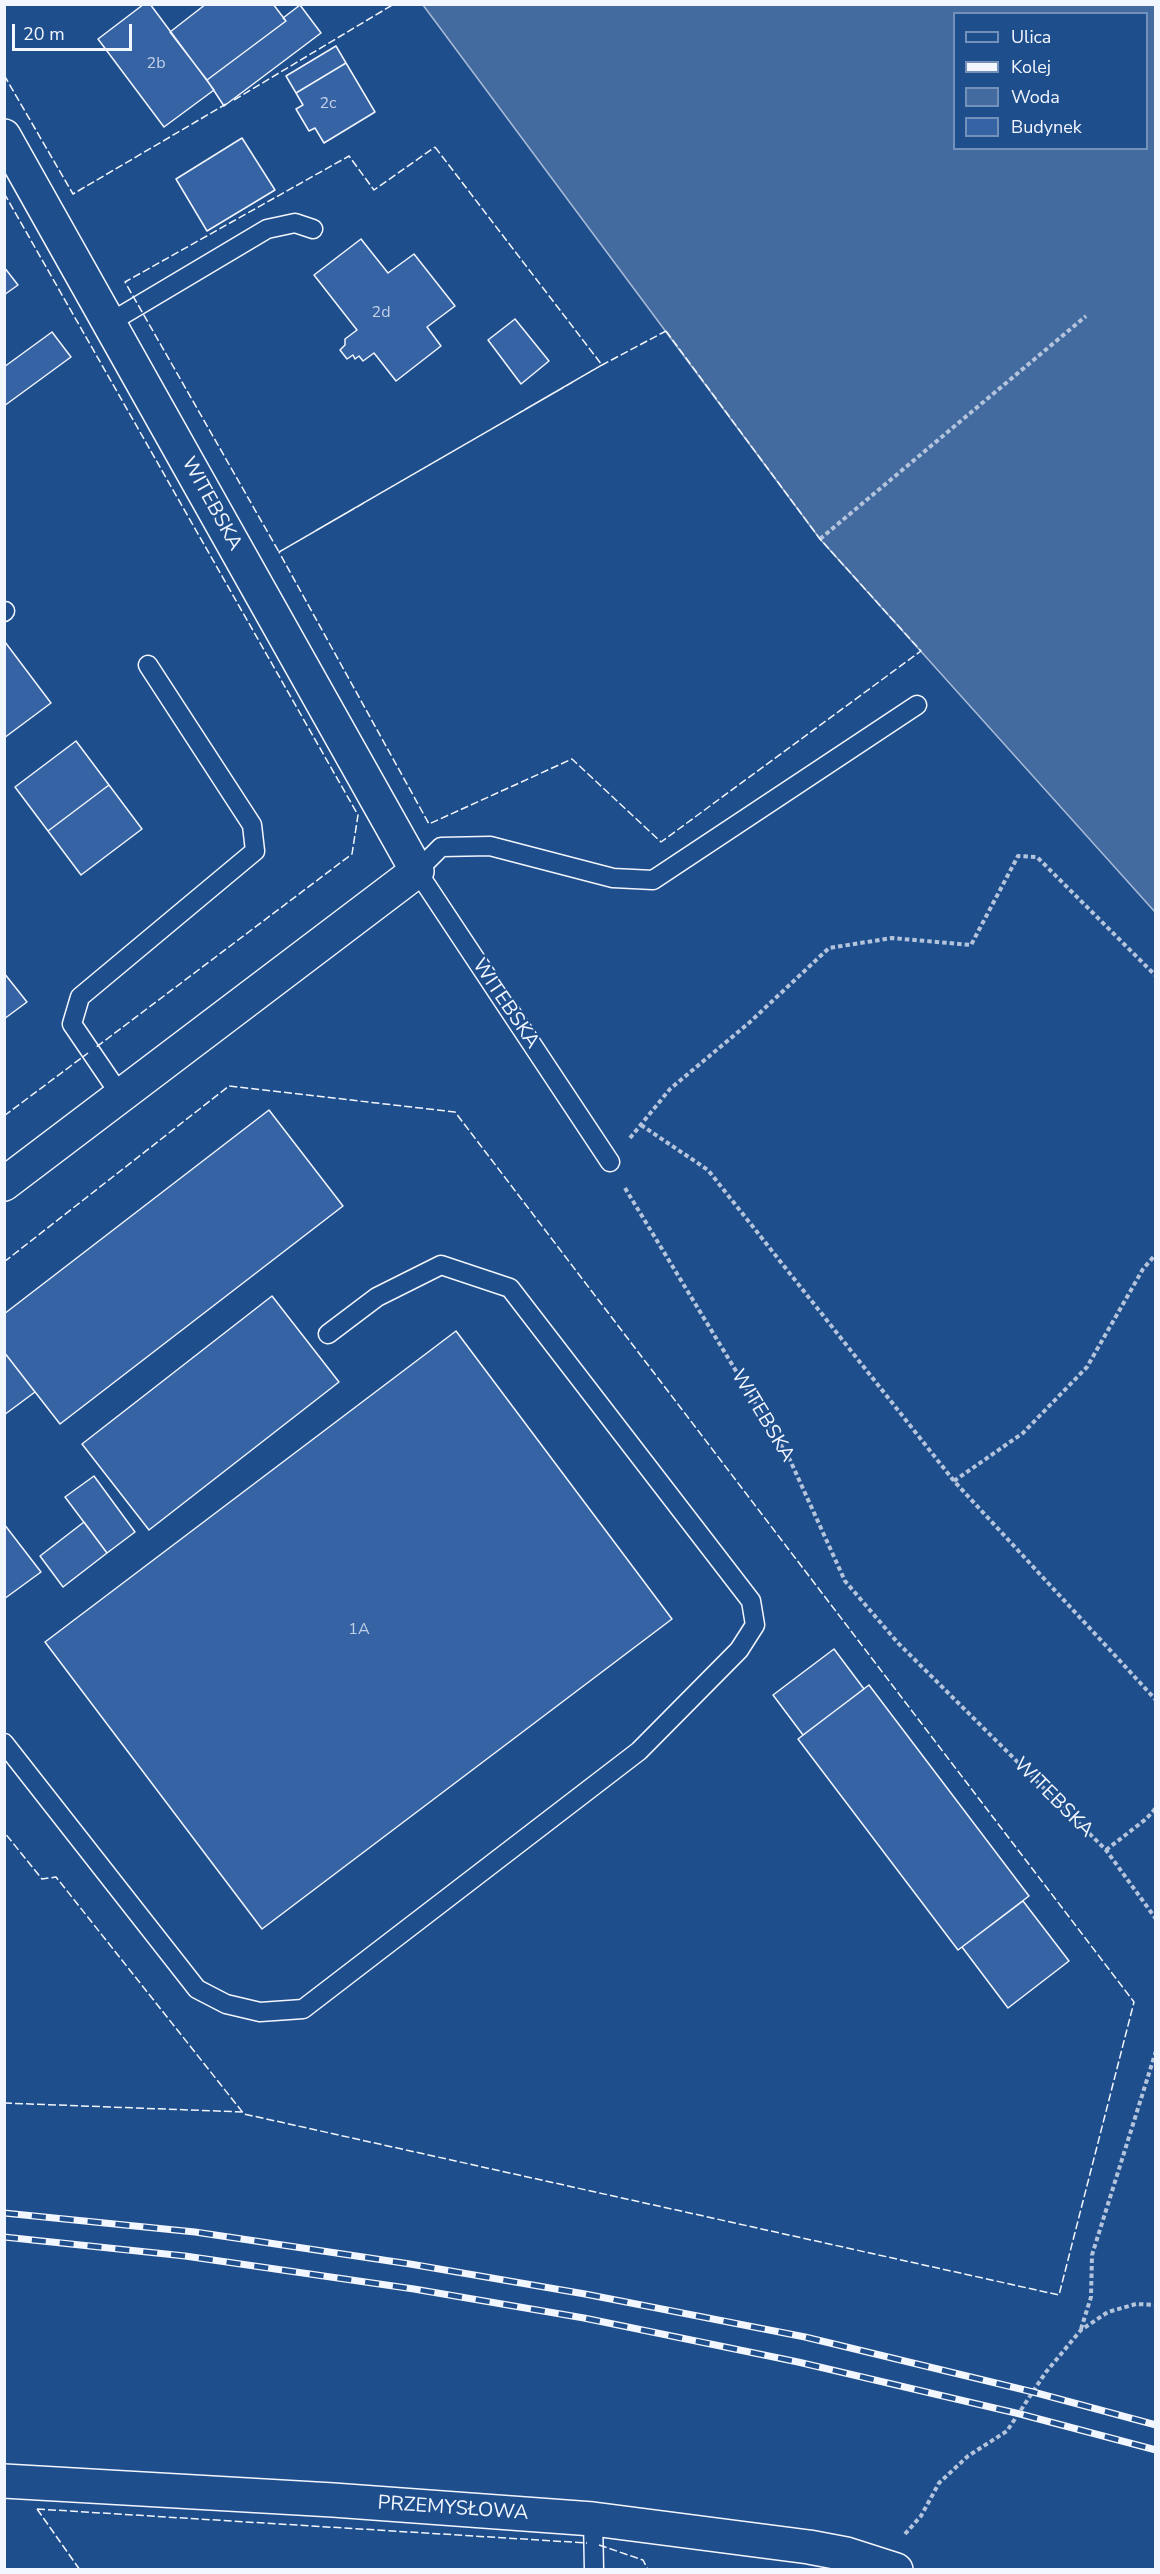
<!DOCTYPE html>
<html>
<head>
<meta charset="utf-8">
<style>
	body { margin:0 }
	#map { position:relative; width:1160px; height:2574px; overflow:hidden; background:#1f4e8c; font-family:"Nunito Sans",sans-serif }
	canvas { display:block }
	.frame { position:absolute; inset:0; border:6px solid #f2f6ff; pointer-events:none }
	.legend { position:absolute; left:953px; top:12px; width:195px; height:138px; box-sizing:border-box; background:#1f4e8c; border:2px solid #7391ba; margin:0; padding:8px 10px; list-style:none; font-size:18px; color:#f2f6ff }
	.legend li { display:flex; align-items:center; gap:12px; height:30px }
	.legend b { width:30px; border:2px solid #7391ba }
	.scale { position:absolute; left:12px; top:24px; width:120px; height:27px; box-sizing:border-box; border:3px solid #f2f6ff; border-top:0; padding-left:8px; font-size:18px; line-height:21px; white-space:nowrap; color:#f2f6ff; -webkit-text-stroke:4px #1f4e8c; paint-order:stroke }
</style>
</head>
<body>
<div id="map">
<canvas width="1160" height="2574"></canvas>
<div class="frame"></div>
<ul class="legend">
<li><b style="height:8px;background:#1f4e8c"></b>Ulica</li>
<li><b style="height:8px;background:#f2f6ff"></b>Kolej</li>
<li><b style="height:16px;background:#446ba0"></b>Woda</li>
<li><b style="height:16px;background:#3563a3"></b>Budynek</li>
</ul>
<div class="scale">20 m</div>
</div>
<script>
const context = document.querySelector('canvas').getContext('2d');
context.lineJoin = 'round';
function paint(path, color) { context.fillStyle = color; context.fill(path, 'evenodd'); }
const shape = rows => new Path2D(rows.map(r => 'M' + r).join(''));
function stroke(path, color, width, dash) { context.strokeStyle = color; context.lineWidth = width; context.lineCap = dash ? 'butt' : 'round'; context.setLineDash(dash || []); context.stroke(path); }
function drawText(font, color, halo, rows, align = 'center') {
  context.font = font + ' "Nunito Sans",sans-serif'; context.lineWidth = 4.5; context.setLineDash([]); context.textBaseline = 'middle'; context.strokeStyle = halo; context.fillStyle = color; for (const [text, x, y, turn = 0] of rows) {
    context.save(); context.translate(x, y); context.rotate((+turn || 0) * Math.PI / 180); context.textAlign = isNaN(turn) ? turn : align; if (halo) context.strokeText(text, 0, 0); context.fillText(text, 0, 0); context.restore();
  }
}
const water = shape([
	[423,5,1155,5,1155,912,820,539,423,5],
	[954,14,1146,14,1146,148,954,148,954,14]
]);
const building = shape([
	[144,4,150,4,214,90,164,127,98,39,144,4],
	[206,4,273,4,286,21,207,80,170,32,206,4],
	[300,5,321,33,224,106,207,80,286,21,283,18,300,5],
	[336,46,346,63,296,93,286,76,336,46],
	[346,63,375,112,324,143,315,128,309,131,296,109,303,105,296,93,346,63],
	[242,138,275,190,207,231,176,179,242,138],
	[361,239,388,273,414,254,455,306,427,327,441,346,396,381,374,353,363,361,359,356,355,359,353,355,347,359,340,350,345,345,345,339,357,330,314,275,361,239],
	[4,267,18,285,4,295,4,267],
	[515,319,549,361,521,384,488,340,515,319],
	[52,332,71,357,4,406,4,367,52,332],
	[5,642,51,703,4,738,4,643,5,642],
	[76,741,109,785,48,831,15,787,76,741],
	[109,785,142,829,81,875,48,831,109,785],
	[4,973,27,1002,4,1019,4,973],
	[269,1110,343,1206,60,1424,4,1352,4,1314,269,1110],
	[272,1296,339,1382,149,1530,82,1444,272,1296],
	[456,1331,672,1619,262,1929,45,1642,456,1331],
	[4,1352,35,1392,4,1415,4,1352],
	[94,1476,135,1532,107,1553,65,1497,94,1476],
	[84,1522,107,1553,63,1587,40,1556,84,1522],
	[4,1524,41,1572,4,1599,4,1524],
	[834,1649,864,1689,803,1735,773,1695,834,1649],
	[869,1685,1029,1896,958,1950,798,1739,869,1685],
	[1023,1901,1069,1961,1008,2008,962,1947,1023,1901]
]);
const path = shape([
	[820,539,1086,316],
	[641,1125,708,1170,954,1481,1156,1700],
	[630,1138,670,1089,750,1022,829,948,892,938,971,945,1018,856,1037,857,1156,976],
	[625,1188,790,1460,845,1581,898,1643,1106,1850,1156,1919],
	[954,1481,1023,1433,1087,1367,1143,1269,1156,1254],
	[1106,1850,1146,1819,1156,1808],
	[1081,2329,1091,2297,1092,2255,1156,2051],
	[905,2534,921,2516,939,2483,968,2456,1007,2431,1046,2372,1081,2330,1108,2312,1136,2304,1156,2305]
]);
const lane = shape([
	[109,323,267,229,295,223,313,229],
	[4,612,5,611],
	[121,1096,72,1024,80,997,255,851,252,825,148,665],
	[610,1162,417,871,441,847,490,846,613,878,653,880,917,705],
	[4,1743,197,1989,226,2004,260,2012,303,2009,639,1751,739,1650,755,1625,751,1601,510,1288,441,1265,377,1297,328,1334],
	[593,2519,594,2570]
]);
const street = shape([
	[4,2481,333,2500,593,2519,809,2547,846,2554,896,2570]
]);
const secondary = shape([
	[4,136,417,871,4,1184]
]);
const rail = shape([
	[4,2213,195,2232,410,2264,585,2294,805,2337,1033,2392,1156,2425],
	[4,2237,185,2256,414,2289,584,2318,798,2362,1020,2414,1156,2450]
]);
const fence = shape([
	[4,75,73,194,226,104],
	[234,100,394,4],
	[435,147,602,365,279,552,125,282,349,156,374,190,435,147],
	[4,193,358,815,352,854,95,1048],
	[666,331,820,539,921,651,661,842,572,759,429,824,279,552,602,365,666,331],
	[4,1116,88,1053],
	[4,1262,229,1086,455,1112,1134,2002,1059,2295,244,2114,56,1877,42,1879,4,1832],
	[4,2103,243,2112],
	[37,2509,587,2543],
	[37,2509,80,2570],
	[599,2545,643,2560,648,2570]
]);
const numberNames = [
	["2b",156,64],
	["2c",328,104],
	["2d",381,313],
	["1A",359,1630]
];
const streetNames = [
	["WITEBSKA",211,504,61],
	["WITEBSKA",505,1004,56],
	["WITEBSKA",762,1416,59],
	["WITEBSKA",1053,1798,45],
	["PRZEMYSŁOWA",453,2509,4]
];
paint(water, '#446ba0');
stroke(water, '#a8bbd7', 1.5);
paint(building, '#3563a3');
stroke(building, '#f2f6ff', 1.5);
stroke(lane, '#f2f6ff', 21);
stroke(street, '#f2f6ff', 36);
stroke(secondary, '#f2f6ff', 36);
stroke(path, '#b3c4dc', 4, [4.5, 3]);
stroke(lane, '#1f4e8c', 18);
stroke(street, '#1f4e8c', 33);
stroke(secondary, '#1f4e8c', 33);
stroke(rail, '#f2f6ff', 7);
stroke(rail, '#1f4e8c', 4.5, [14]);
stroke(fence, '#f2f6ff', 1.5, [8, 3]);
drawText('16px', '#c3d1e8', null, numberNames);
drawText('20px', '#f2f6ff', '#1f4e8c', streetNames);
</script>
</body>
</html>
